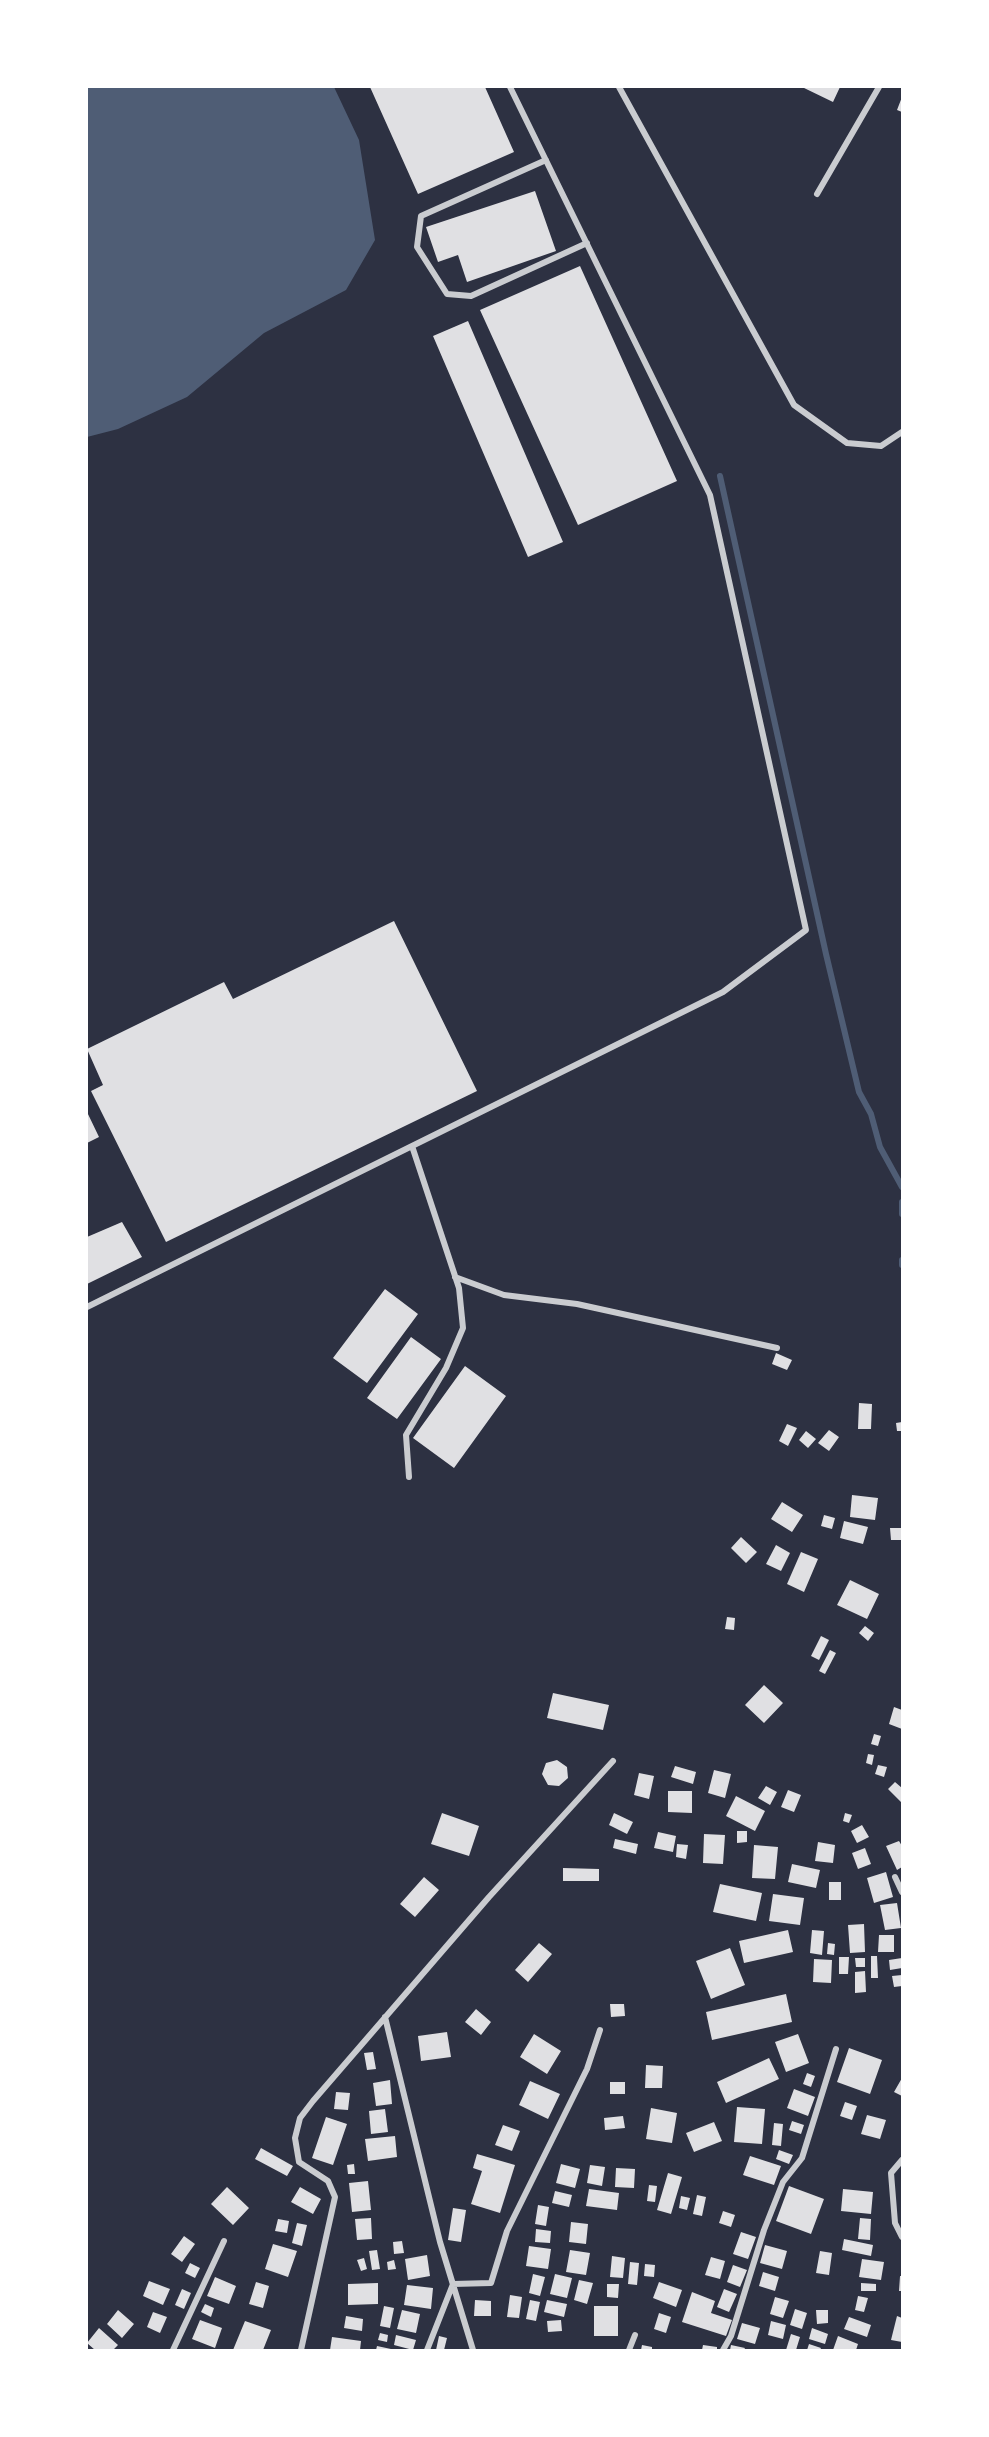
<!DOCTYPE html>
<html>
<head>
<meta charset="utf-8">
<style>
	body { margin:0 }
	#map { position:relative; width:989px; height:2437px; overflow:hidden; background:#2d3142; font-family:"Sofia Sans Condensed",sans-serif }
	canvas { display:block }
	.frame { position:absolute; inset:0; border:88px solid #fff; pointer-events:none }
</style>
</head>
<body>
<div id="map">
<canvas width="989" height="2437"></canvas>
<div class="frame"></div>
</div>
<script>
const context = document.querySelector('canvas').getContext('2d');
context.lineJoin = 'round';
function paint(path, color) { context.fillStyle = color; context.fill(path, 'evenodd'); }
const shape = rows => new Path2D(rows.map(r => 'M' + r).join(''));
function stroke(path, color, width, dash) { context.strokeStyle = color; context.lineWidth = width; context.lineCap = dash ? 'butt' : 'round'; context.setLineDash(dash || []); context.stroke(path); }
const water = shape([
	[87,87,334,87,359,140,375,240,346,290,264,333,187,397,118,429,87,437]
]);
const stream = shape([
	[720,476,826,954,859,1092,871,1114,880,1147,902,1187],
	[902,1202,902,1214],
	[902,1260,902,1265]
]);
const building = shape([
	[370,87,485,87,514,152,418,194],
	[802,87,840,87,833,102],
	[902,97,902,112,897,110],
	[535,191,556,251,467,282,458,255,438,262,426,227],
	[580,266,677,481,578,525,480,310],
	[468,321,563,542,528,557,433,336],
	[394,921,477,1091,166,1242,91,1091,103,1085,87,1049,224,982,233,999],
	[87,1112,99,1137,87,1143],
	[122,1222,142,1257,87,1284,87,1237],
	[385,1289,418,1314,367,1383,333,1358],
	[411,1337,441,1359,397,1419,367,1398],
	[776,1353,792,1360,787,1370,772,1364],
	[465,1366,506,1396,454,1468,413,1438],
	[859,1403,872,1404,871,1429,858,1429],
	[902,1422,902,1431,897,1431,896,1423],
	[787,1424,797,1428,788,1446,779,1441],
	[829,1430,839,1437,829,1451,818,1443],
	[806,1431,816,1439,808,1448,799,1440],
	[852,1495,878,1498,875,1520,850,1517],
	[782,1502,803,1515,792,1532,771,1519],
	[824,1515,835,1518,832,1529,821,1526],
	[844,1521,868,1527,863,1544,840,1538],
	[890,1528,902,1528,902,1540,891,1540],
	[741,1537,757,1552,746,1563,731,1548],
	[776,1545,790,1553,781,1571,766,1564],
	[801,1552,818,1559,804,1592,787,1584],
	[850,1580,879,1594,867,1619,837,1605],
	[727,1617,735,1618,734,1630,725,1629],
	[865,1626,874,1633,868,1641,859,1633],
	[821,1636,829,1640,819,1660,811,1656],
	[830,1650,836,1653,825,1674,819,1671],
	[764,1685,783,1703,764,1723,745,1705],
	[553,1693,609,1705,603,1730,547,1718],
	[894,1707,902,1710,902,1729,889,1724],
	[874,1734,881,1736,878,1746,871,1744],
	[868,1754,874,1755,872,1765,866,1763],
	[557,1760,567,1767,568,1778,559,1786,548,1785,542,1774,546,1763],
	[878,1765,887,1767,884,1777,875,1774],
	[675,1766,696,1772,693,1784,671,1777],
	[714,1770,731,1774,725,1798,708,1793],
	[639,1773,654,1776,649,1799,634,1795],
	[895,1782,902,1788,902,1803,888,1789],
	[766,1786,777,1792,770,1805,758,1798],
	[788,1790,801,1795,794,1812,781,1807],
	[668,1791,692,1791,692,1813,668,1812],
	[736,1796,765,1811,755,1831,726,1816],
	[442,1813,479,1826,469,1856,431,1844],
	[614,1813,633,1822,627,1834,609,1825],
	[845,1813,852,1815,849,1823,843,1821],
	[862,1825,869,1837,857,1843,851,1831],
	[737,1831,747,1831,747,1842,737,1843],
	[658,1832,676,1836,673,1852,654,1848],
	[704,1834,725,1835,723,1864,703,1863],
	[615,1839,638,1844,636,1854,613,1848],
	[899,1841,902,1846,902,1867,897,1870,886,1846],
	[818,1842,835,1845,833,1863,815,1861],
	[677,1844,688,1845,686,1859,676,1857],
	[754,1845,778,1847,775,1879,752,1878],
	[865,1848,871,1864,858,1869,852,1853],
	[792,1864,820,1870,816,1888,788,1882],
	[563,1868,599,1869,599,1881,563,1881],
	[886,1872,893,1897,874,1903,867,1878],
	[424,1877,439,1890,415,1917,400,1904],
	[829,1882,841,1882,841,1900,829,1900],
	[720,1884,762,1893,756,1921,713,1912],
	[773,1894,804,1898,800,1925,769,1921],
	[897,1903,901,1928,885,1930,880,1905],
	[864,1924,865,1952,850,1953,848,1925],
	[788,1930,793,1952,744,1963,739,1941],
	[812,1930,824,1931,822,1955,810,1953],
	[879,1935,894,1935,894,1952,878,1952],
	[539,1943,552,1954,528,1982,515,1970],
	[828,1943,835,1944,834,1955,827,1954],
	[730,1948,745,1985,711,1999,696,1961],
	[871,1956,877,1956,878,1978,871,1978],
	[839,1957,849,1957,848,1974,839,1974],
	[855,1958,865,1958,865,1967,856,1967],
	[902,1958,902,1968,890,1970,889,1960],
	[814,1959,832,1960,831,1983,813,1982],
	[865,1971,866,1992,855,1993,855,1972],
	[902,1975,902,1986,894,1987,892,1976],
	[786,1994,792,2022,712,2040,706,2012],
	[610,2004,624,2004,625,2016,611,2017],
	[476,2009,491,2022,481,2035,465,2022],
	[447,2032,451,2057,421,2061,418,2036],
	[534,2034,561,2051,547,2074,520,2057],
	[798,2034,809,2063,786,2072,775,2042],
	[849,2048,882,2060,870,2094,837,2082],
	[373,2052,376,2069,367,2070,364,2053],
	[769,2058,779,2079,726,2103,717,2082],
	[646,2065,663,2066,662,2088,645,2088],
	[807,2073,815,2076,811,2087,803,2084],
	[902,2078,902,2096,894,2092],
	[390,2080,392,2104,376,2106,373,2083],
	[530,2081,560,2094,548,2119,519,2105],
	[610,2082,625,2082,625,2094,610,2094],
	[794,2089,815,2097,808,2116,787,2108],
	[336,2092,350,2093,348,2110,334,2109],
	[845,2102,857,2106,852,2120,840,2116],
	[737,2107,765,2109,762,2144,734,2142],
	[651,2108,677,2113,672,2143,646,2139],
	[385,2109,388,2132,371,2134,369,2111],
	[867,2115,886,2120,880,2139,861,2134],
	[623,2116,625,2128,605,2130,604,2118],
	[326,2117,347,2124,333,2165,312,2158],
	[792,2121,804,2125,801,2134,789,2130],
	[714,2122,722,2141,694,2152,686,2133],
	[774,2123,783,2124,781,2146,772,2145],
	[503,2125,520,2131,512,2151,495,2145],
	[395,2136,397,2157,368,2161,365,2139],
	[261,2148,293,2166,287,2176,255,2159],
	[779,2150,793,2155,789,2164,776,2159],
	[477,2154,515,2165,500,2213,471,2204,482,2171,473,2168],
	[750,2156,781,2166,774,2185,743,2175],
	[354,2164,355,2174,348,2174,347,2165],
	[561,2164,580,2169,575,2188,556,2183],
	[590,2165,605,2167,602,2186,587,2183],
	[616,2168,635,2169,634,2188,615,2187],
	[668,2173,682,2177,671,2214,657,2210],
	[368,2181,371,2210,352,2212,349,2183],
	[649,2185,657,2186,655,2202,647,2201],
	[789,2186,824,2199,811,2234,776,2221],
	[227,2187,249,2208,233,2225,211,2204],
	[300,2187,321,2199,313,2214,291,2202],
	[589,2189,619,2193,617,2210,586,2206],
	[843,2189,873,2192,871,2214,841,2211],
	[555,2191,572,2195,569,2207,552,2203],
	[697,2195,706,2197,702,2216,693,2214],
	[681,2196,690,2198,687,2210,679,2208],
	[538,2205,549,2207,546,2226,535,2224],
	[453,2208,466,2210,461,2242,448,2240],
	[723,2211,735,2215,731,2227,719,2223],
	[371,2218,372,2239,357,2240,355,2219],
	[860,2218,871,2219,870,2240,858,2239],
	[278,2219,289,2221,287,2233,275,2231],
	[571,2222,588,2224,586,2244,569,2242],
	[297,2223,307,2225,302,2246,292,2243],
	[536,2229,551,2231,550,2243,535,2242],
	[741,2232,756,2237,748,2259,733,2254],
	[184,2236,195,2244,182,2262,171,2254],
	[844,2239,873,2245,871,2256,842,2250],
	[402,2241,404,2253,394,2254,393,2242],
	[273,2244,297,2251,288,2277,265,2269],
	[765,2245,787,2251,782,2269,760,2263],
	[529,2246,551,2249,548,2269,526,2266],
	[377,2250,380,2269,372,2270,369,2251],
	[570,2250,590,2253,586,2275,566,2272],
	[820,2251,832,2253,829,2275,816,2273],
	[427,2255,430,2276,408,2280,405,2259],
	[612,2256,625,2258,623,2278,610,2277],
	[711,2257,725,2261,720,2279,705,2275],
	[364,2258,367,2269,361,2271,357,2260],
	[862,2259,884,2262,881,2280,859,2277],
	[394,2260,396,2269,388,2270,387,2262],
	[630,2262,639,2263,637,2285,628,2284],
	[190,2263,200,2268,195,2278,185,2273],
	[645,2264,655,2265,654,2277,644,2276],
	[733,2265,747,2270,740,2287,727,2282],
	[763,2272,779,2277,775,2291,759,2286],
	[533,2274,545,2277,540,2296,529,2293],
	[555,2274,572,2278,567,2298,550,2294],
	[900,2276,902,2276,902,2291,899,2291],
	[215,2277,236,2286,229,2304,207,2296],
	[579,2280,593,2283,587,2304,574,2300],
	[149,2281,170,2289,163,2305,143,2296],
	[256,2282,269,2286,263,2308,249,2304],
	[659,2282,682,2290,676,2307,653,2298],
	[378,2283,378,2304,348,2305,348,2284],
	[861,2283,876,2284,876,2291,861,2291],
	[607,2284,619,2284,618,2298,607,2297],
	[407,2285,433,2288,431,2309,404,2305],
	[182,2289,191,2293,184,2309,175,2305],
	[724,2289,737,2294,729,2312,717,2307],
	[692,2292,715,2301,711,2313,732,2320,726,2336,682,2322],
	[510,2295,522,2297,519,2318,507,2317],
	[858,2296,868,2298,864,2312,855,2310],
	[775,2297,789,2301,783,2318,770,2314],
	[475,2300,491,2301,491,2316,474,2316],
	[530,2300,540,2302,536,2321,526,2319],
	[547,2300,567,2304,564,2317,544,2312],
	[205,2304,214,2308,211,2317,201,2312],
	[384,2306,394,2308,390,2328,380,2326],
	[594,2306,618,2306,618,2336,594,2336],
	[795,2309,807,2313,802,2329,790,2325],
	[118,2310,134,2324,122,2338,107,2324],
	[402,2310,420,2314,416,2333,397,2329],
	[816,2310,828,2310,828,2323,817,2324],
	[153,2312,167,2317,160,2333,147,2327],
	[659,2313,671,2317,666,2333,654,2329],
	[346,2316,363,2319,362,2331,344,2328],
	[897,2316,902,2318,902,2342,891,2340],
	[849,2317,871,2325,867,2337,844,2329],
	[200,2320,222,2328,215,2348,192,2339],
	[561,2320,562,2331,548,2332,547,2321],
	[245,2321,271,2330,263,2350,233,2350],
	[771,2321,786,2325,783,2339,768,2335],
	[742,2323,760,2328,755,2344,737,2339],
	[99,2328,118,2345,113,2350,95,2350,87,2343],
	[812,2328,828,2334,825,2344,809,2339],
	[380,2333,388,2335,387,2342,378,2340],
	[791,2334,800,2337,796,2350,786,2350],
	[396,2335,416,2340,413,2350,394,2345],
	[439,2336,447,2338,444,2350,436,2350],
	[838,2336,858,2344,856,2350,833,2350],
	[332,2337,361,2341,360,2350,330,2350],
	[809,2344,821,2348,820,2350,807,2350],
	[642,2345,652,2347,652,2350,641,2350],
	[703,2345,717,2347,717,2350,702,2350],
	[731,2345,745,2348,744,2350,730,2350],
	[377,2346,391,2349,391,2350,376,2350]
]);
const minor = shape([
	[619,87,794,405,847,443,881,446,902,432],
	[546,160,421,216,417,247,447,294,471,296,587,243],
	[817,194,879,87],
	[455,1277,504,1295,577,1304,777,1348],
	[87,1307,723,992,806,930,710,495,510,87],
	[409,1477,406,1435,446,1368,463,1328,459,1288,412,1146],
	[895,1877,902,1892],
	[385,2017,440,2242,473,2350],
	[902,2160,891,2173,895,2223,902,2237],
	[173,2350,224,2241],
	[301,2350,335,2197,328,2181,299,2162,295,2138,300,2118,313,2101,489,1897,613,1761],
	[427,2350,453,2284,491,2283,507,2231,587,2069,600,2030],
	[629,2350,635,2335],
	[723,2350,731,2336,764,2230,783,2182,802,2158,836,2049]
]);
paint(water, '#4f5d75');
stroke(stream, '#4f5d75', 6);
paint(building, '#e0e0e3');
stroke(minor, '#caccd0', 6);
</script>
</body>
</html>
